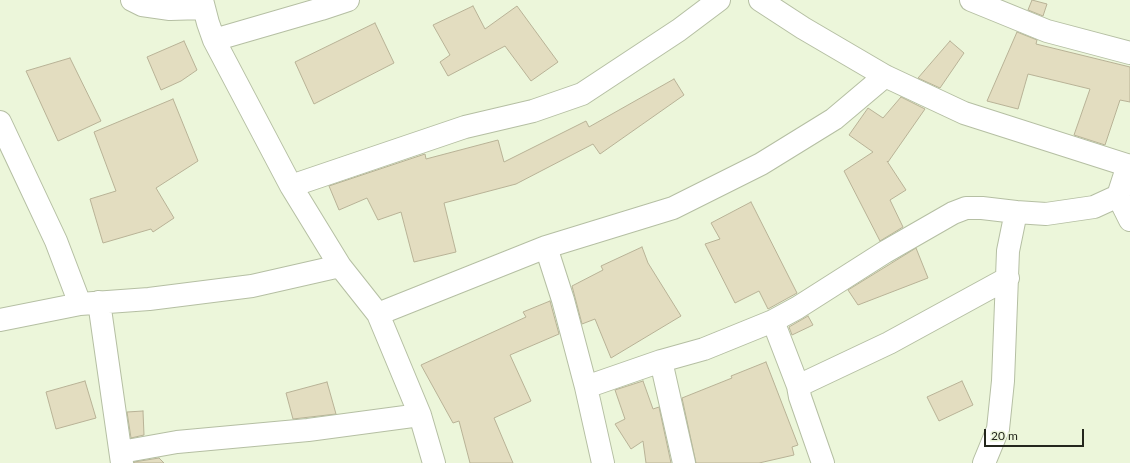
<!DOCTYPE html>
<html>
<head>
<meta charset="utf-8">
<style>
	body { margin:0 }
	#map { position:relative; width:1130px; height:463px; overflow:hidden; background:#ecf6da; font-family:Lato,sans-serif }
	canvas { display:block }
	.scale { position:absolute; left:984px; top:429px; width:100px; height:18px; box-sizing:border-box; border:2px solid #24271d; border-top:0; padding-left:5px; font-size:12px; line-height:14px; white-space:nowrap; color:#24271d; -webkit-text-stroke:3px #ecf6da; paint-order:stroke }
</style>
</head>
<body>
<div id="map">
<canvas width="1130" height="463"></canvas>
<div class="scale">20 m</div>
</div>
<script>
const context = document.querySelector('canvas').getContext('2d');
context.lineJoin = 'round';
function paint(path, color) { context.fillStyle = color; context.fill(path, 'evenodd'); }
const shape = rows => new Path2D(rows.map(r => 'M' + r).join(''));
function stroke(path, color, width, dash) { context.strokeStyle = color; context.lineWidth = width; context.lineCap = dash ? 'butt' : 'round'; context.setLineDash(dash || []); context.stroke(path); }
const building = shape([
	[1032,0,1047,4,1043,16,1028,10,1032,0],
	[473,6,485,29,517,6,558,62,531,81,505,46,448,76,440,62,450,55,433,25,473,6],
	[375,23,394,63,314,104,295,62,375,23],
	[1017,32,1037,40,1036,44,1130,67,1130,102,1120,100,1105,145,1074,135,1090,89,1028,74,1018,109,987,101,1017,32],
	[184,41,197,70,181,81,161,90,147,57,184,41],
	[950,41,964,53,940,88,918,78,950,41],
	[70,58,101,121,58,141,26,71,70,58],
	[674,79,684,95,600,154,593,144,516,184,444,203,456,252,414,262,401,212,378,220,367,198,339,210,329,186,425,154,426,159,498,140,504,162,586,121,589,127,674,79],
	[901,97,925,109,888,162,887,161,906,190,890,200,903,227,880,241,844,171,873,152,849,135,868,108,883,118,901,97],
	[173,99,198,161,156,188,174,218,153,232,151,229,103,243,90,199,116,191,94,132,173,99],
	[751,202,797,293,768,309,759,291,735,303,705,244,720,239,711,223,751,202],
	[642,247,648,263,681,316,611,358,595,319,582,324,572,286,603,270,601,266,642,247],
	[916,248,928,278,858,305,848,290,916,248],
	[550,301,559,334,510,355,531,401,494,418,513,463,470,463,459,421,453,423,421,365,526,317,523,312,550,301],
	[808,316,813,325,792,335,789,327,808,316],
	[766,362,798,445,792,447,794,455,759,463,696,463,682,398,732,378,731,376,766,362],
	[85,381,96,418,56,429,46,392,85,381],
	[643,381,653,409,659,407,671,463,646,463,643,441,631,449,615,424,625,419,615,390,643,381],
	[962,381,973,405,939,421,927,397,962,381],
	[327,382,336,414,293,419,286,393,327,382],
	[143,411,144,435,131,438,127,412,143,411],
	[159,458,164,463,134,463,134,462,159,458]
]);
const minor = shape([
	[132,0,142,5,170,9,204,8],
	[202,0,208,23,214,40,291,186,340,266,378,314,420,415,434,463],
	[760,0,803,28,885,76,964,113,1130,166],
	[971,0,1047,31,1130,53],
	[214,40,321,9,348,0],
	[0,122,56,241,80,304],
	[291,186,465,127,533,111,582,94,679,30,719,0],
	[1118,196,1130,220],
	[546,247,563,300,586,387,603,463],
	[99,302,122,463],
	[378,314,546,247,673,208,761,164,834,119,885,76],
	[0,320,80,304,149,299,252,286,340,266],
	[773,321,798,386,800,397,823,463],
	[661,361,684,463],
	[798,386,889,343,1008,278],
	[586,387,661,361,704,349,773,321,797,308,885,252,953,213,966,208,982,208,1016,212],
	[121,452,177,442,308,430,420,415],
	[984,463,998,429,1003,381,1008,251,1016,212,1046,214,1094,207,1118,196,1128,165]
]);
paint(building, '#e3ddc0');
stroke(building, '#b8b296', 1);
stroke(minor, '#b5bfa3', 24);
stroke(minor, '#fff', 22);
</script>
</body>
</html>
